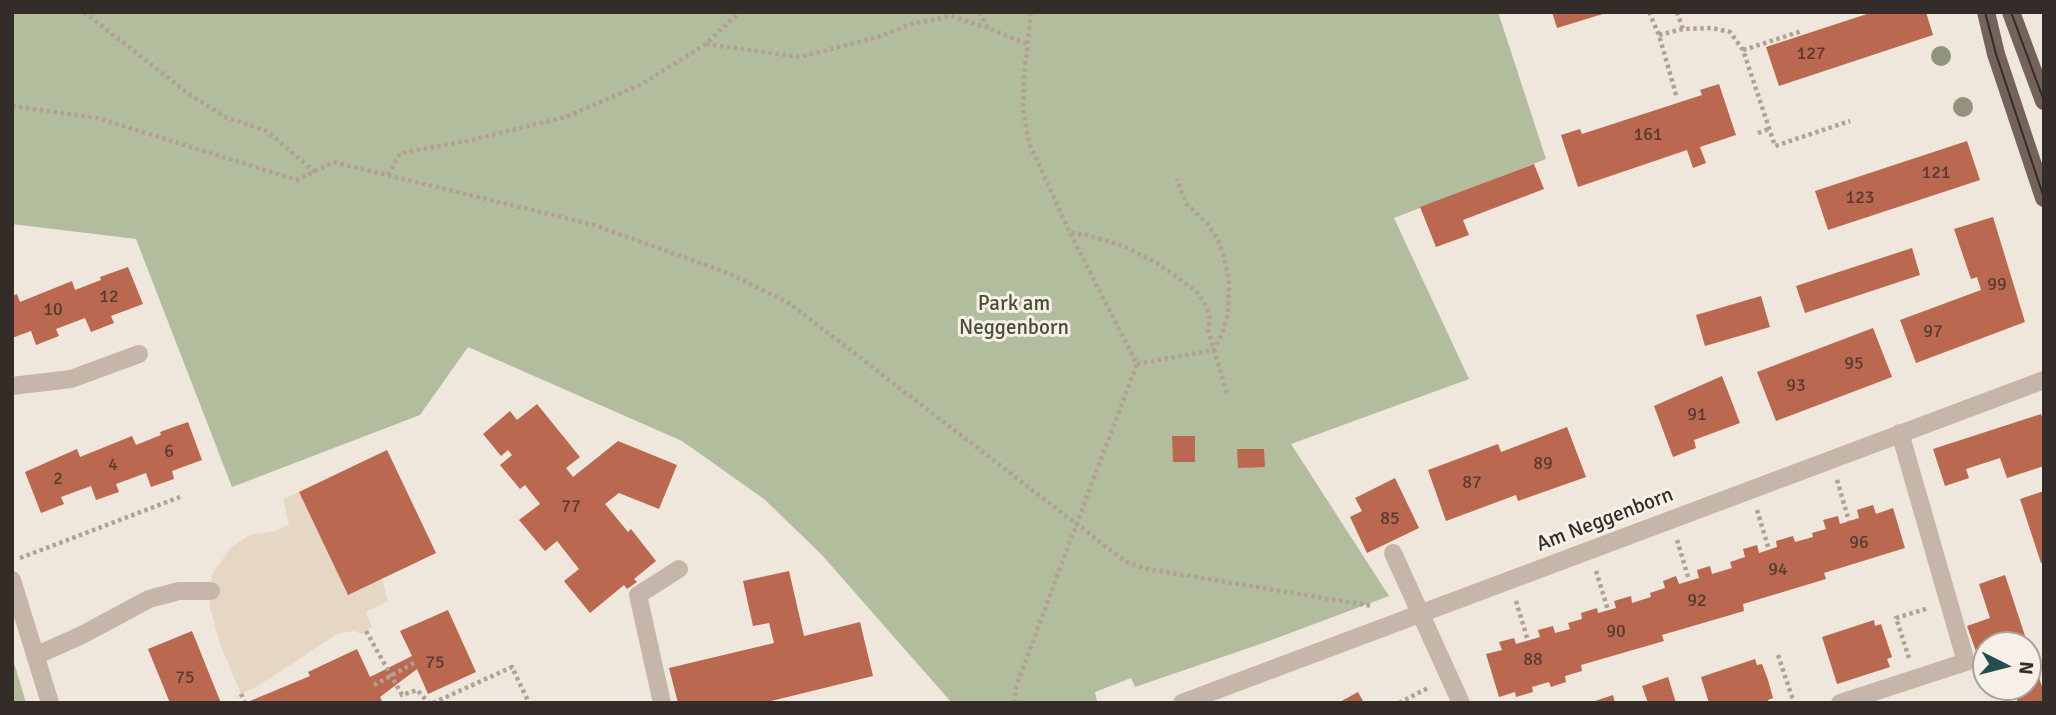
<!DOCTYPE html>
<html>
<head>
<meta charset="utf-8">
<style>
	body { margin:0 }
	#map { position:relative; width:2056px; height:715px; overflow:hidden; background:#efe6dc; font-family:Signika,sans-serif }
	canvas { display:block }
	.frame { position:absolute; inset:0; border:14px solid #342c28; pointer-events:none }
	.north { position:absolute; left:1972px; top:631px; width:70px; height:70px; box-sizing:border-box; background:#f7f0e8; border:2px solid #a9a29b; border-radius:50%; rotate:96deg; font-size:19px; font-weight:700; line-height:28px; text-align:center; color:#342c28 }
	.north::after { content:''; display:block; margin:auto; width:24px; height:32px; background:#224e51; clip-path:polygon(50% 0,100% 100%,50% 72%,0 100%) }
</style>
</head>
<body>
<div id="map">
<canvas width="2056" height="715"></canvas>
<div class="frame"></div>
<div class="north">N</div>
</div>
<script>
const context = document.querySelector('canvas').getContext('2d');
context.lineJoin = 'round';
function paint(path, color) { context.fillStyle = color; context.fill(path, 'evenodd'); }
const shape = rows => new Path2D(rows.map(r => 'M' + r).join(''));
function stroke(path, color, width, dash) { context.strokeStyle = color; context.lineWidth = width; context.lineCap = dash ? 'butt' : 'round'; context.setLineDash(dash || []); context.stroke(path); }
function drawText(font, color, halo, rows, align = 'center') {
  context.font = font + ' Signika,sans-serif'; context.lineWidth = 6; context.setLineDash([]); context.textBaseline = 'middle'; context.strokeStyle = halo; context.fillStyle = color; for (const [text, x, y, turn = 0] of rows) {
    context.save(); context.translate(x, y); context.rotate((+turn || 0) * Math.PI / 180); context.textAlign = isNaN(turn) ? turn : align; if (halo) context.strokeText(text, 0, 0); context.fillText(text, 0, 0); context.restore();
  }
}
const green = shape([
	[12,12,1498,12,1546,159,1394,218,1469,379,1291,444,1389,596,1266,642,1135,687,1131,678,1095,692,1097,701,1092,703,952,703,821,554,764,499,682,441,468,347,420,415,232,487,136,239,12,224],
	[12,656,26,703,12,703]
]);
const plaza = shape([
	[299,492,347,594,382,579,388,601,366,612,372,627,361,634,355,631,339,633,256,687,241,694,219,641,210,608,212,575,229,550,239,542,250,535,276,531,289,524,283,499]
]);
const building = shape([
	[1552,12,1606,12,1606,13,1557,28],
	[1873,12,1926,12,1933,35,1779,86,1766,47],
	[1719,84,1736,135,1700,147,1706,163,1693,168,1687,150,1578,187,1561,135,1580,129,1582,134,1702,95,1700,90],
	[1967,141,1980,180,1828,230,1815,191],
	[1534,164,1544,189,1463,220,1469,235,1436,247,1420,207],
	[1993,217,2025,322,1916,363,1900,320,1981,290,1977,277,1971,279,1954,229],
	[1912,248,1920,275,1805,313,1796,286],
	[128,267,143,304,111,316,114,323,91,332,85,318,56,329,59,336,36,345,31,331,12,338,12,296,17,294,20,302,72,281,75,290,101,280,100,277],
	[1761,296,1770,327,1705,346,1696,315],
	[1873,328,1892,377,1776,421,1757,372],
	[1722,376,1740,423,1694,440,1696,448,1673,457,1654,406],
	[537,404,580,457,566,468,573,477,618,441,677,465,659,509,619,493,605,504,628,532,631,529,656,561,634,579,637,582,627,589,624,585,590,613,564,581,579,569,557,541,545,551,519,520,540,504,525,485,520,489,500,465,512,455,508,450,501,456,483,434,510,411,517,420],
	[2041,414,2044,423,2044,466,2007,478,2000,458,1966,469,1969,478,1945,486,1933,449],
	[188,422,202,460,172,471,174,479,151,487,146,473,116,484,119,492,96,500,91,486,61,497,64,504,41,513,25,472,77,449,80,457,132,436,136,445,161,435,160,432],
	[1567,427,1586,477,1518,501,1516,495,1446,521,1428,470,1498,444,1501,452],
	[1172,436,1195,436,1195,462,1173,462],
	[1237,449,1264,449,1265,467,1238,468],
	[387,450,436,553,348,595,299,492],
	[1395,478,1419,528,1367,553,1350,517,1362,511,1355,498],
	[2044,491,2044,562,2041,563,2020,499],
	[1873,505,1876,514,1893,508,1905,548,1824,573,1826,579,1743,604,1744,611,1662,635,1664,641,1581,665,1582,671,1565,676,1566,682,1551,687,1549,682,1532,687,1533,692,1516,697,1515,692,1499,697,1486,654,1502,650,1499,642,1514,638,1516,644,1540,637,1538,630,1553,626,1555,633,1570,629,1568,623,1582,619,1581,613,1597,608,1598,613,1616,608,1614,601,1631,596,1632,603,1651,597,1650,593,1665,588,1663,581,1676,576,1679,584,1699,578,1697,570,1710,566,1712,574,1732,568,1730,562,1745,557,1743,549,1757,545,1759,553,1777,547,1776,541,1793,536,1795,542,1813,537,1812,533,1826,529,1823,520,1838,516,1840,524,1859,518,1857,510],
	[789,571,804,636,860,622,873,676,763,703,678,703,669,668,774,643,769,623,753,626,743,581],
	[2005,575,2028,645,1986,645,1986,680,1967,626,1990,618,1979,584],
	[448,610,476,672,428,694,417,669,380,697,383,703,245,703,310,676,308,672,357,649,370,677,412,656,400,631],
	[1874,620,1875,626,1881,624,1892,657,1887,659,1890,667,1837,684,1822,637],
	[192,631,221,703,170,703,148,649],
	[2029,646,2044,693,2044,703,2018,703,2013,687,2028,687],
	[1755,659,1757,665,1762,664,1768,680,1773,698,1768,700,1769,703,1709,703,1701,677],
	[1668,677,1676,703,1648,703,1642,686],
	[1358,692,1364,703,1338,703],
	[1613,695,1615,703,1592,703,1592,702]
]);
const path = shape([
	[84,12,189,94,225,117,267,131,315,172],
	[980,12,988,28,1027,44],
	[1649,12,1659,35,1677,98],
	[1677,12,1683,29],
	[1659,35,1683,29,1712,28,1730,32,1743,50,1775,146,1850,121],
	[706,44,800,57,878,37,911,24,951,16,988,28],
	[1743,50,1802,31],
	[12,106,98,118,297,180,333,162,594,225,728,273,789,303,1126,562,1147,569,1373,606],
	[1758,133,1769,129],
	[388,175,400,153,467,141,566,117,640,85,706,44,739,12],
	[1071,233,1088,235,1123,246,1157,263,1196,291,1207,307,1210,319,1208,330,1228,396],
	[1137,364,1214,350,1222,334,1228,314,1229,280,1223,253,1217,238,1207,224,1185,202,1177,179],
	[1837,480,1849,521],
	[1757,510,1769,550],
	[1677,540,1689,580],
	[20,558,180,497],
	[1596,571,1608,610],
	[1516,601,1528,641],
	[366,631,402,695,417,690,429,703],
	[1778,655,1794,703],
	[1909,658,1896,618,1929,608],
	[374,685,414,663],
	[241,694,245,703],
	[433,703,512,667,529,703],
	[1014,703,1016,687,1069,544,1137,364,1070,233,1029,143,1023,110,1024,77,1031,12],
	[1399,703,1430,687]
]);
const minor = shape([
	[12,386,71,379,139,354],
	[1393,553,1461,703],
	[12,580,50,703],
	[35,656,82,635,149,599,179,591,211,591],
	[662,703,638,595,679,569],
	[1182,703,2044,380],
	[1840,703,1966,662,1900,433]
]);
const major = shape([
	[1986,12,1996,54,2044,198],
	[2011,12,2044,101]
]);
const tram = shape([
	[1985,12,1996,54,2044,198],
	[2011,12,2044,101]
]);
const trees = [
	[1941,56],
	[1963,107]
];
const numberNames = [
	["127",1811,54],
	["161",1648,135],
	["121",1936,173],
	["123",1860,198],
	["99",1997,285],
	["12",109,297],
	["10",53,310],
	["97",1933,332],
	["95",1854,364],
	["93",1796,386],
	["91",1697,415],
	["6",169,452],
	["89",1543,464],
	["4",113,465],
	["2",58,479],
	["87",1472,483],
	["77",571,507],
	["85",1390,519],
	["96",1859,543],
	["94",1778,570],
	["92",1697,601],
	["90",1616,632],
	["88",1533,660],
	["75",435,663],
	["75",185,678]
];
const parkNames = [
	["Park am",1014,304],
	["Neggenborn",1014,328]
];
const streetNames = [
	["Am Neggenborn",1605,520,-21]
];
paint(green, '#b2bd9d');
paint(plaza, '#e6d7c4');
paint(building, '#ba684f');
stroke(path, '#b2a093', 4.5, [3.5, 3.5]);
stroke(minor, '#c6b6a9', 18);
stroke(major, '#74635b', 18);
stroke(tram, '#342c28', 2);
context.fillStyle = '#91947c';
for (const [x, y] of trees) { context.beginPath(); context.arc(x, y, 10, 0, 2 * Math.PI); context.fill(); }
drawText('18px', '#563b32', null, numberNames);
drawText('21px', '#44502e', '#f7f0e8', parkNames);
drawText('21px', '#342c28', '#f7f0e8', streetNames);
</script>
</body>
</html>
